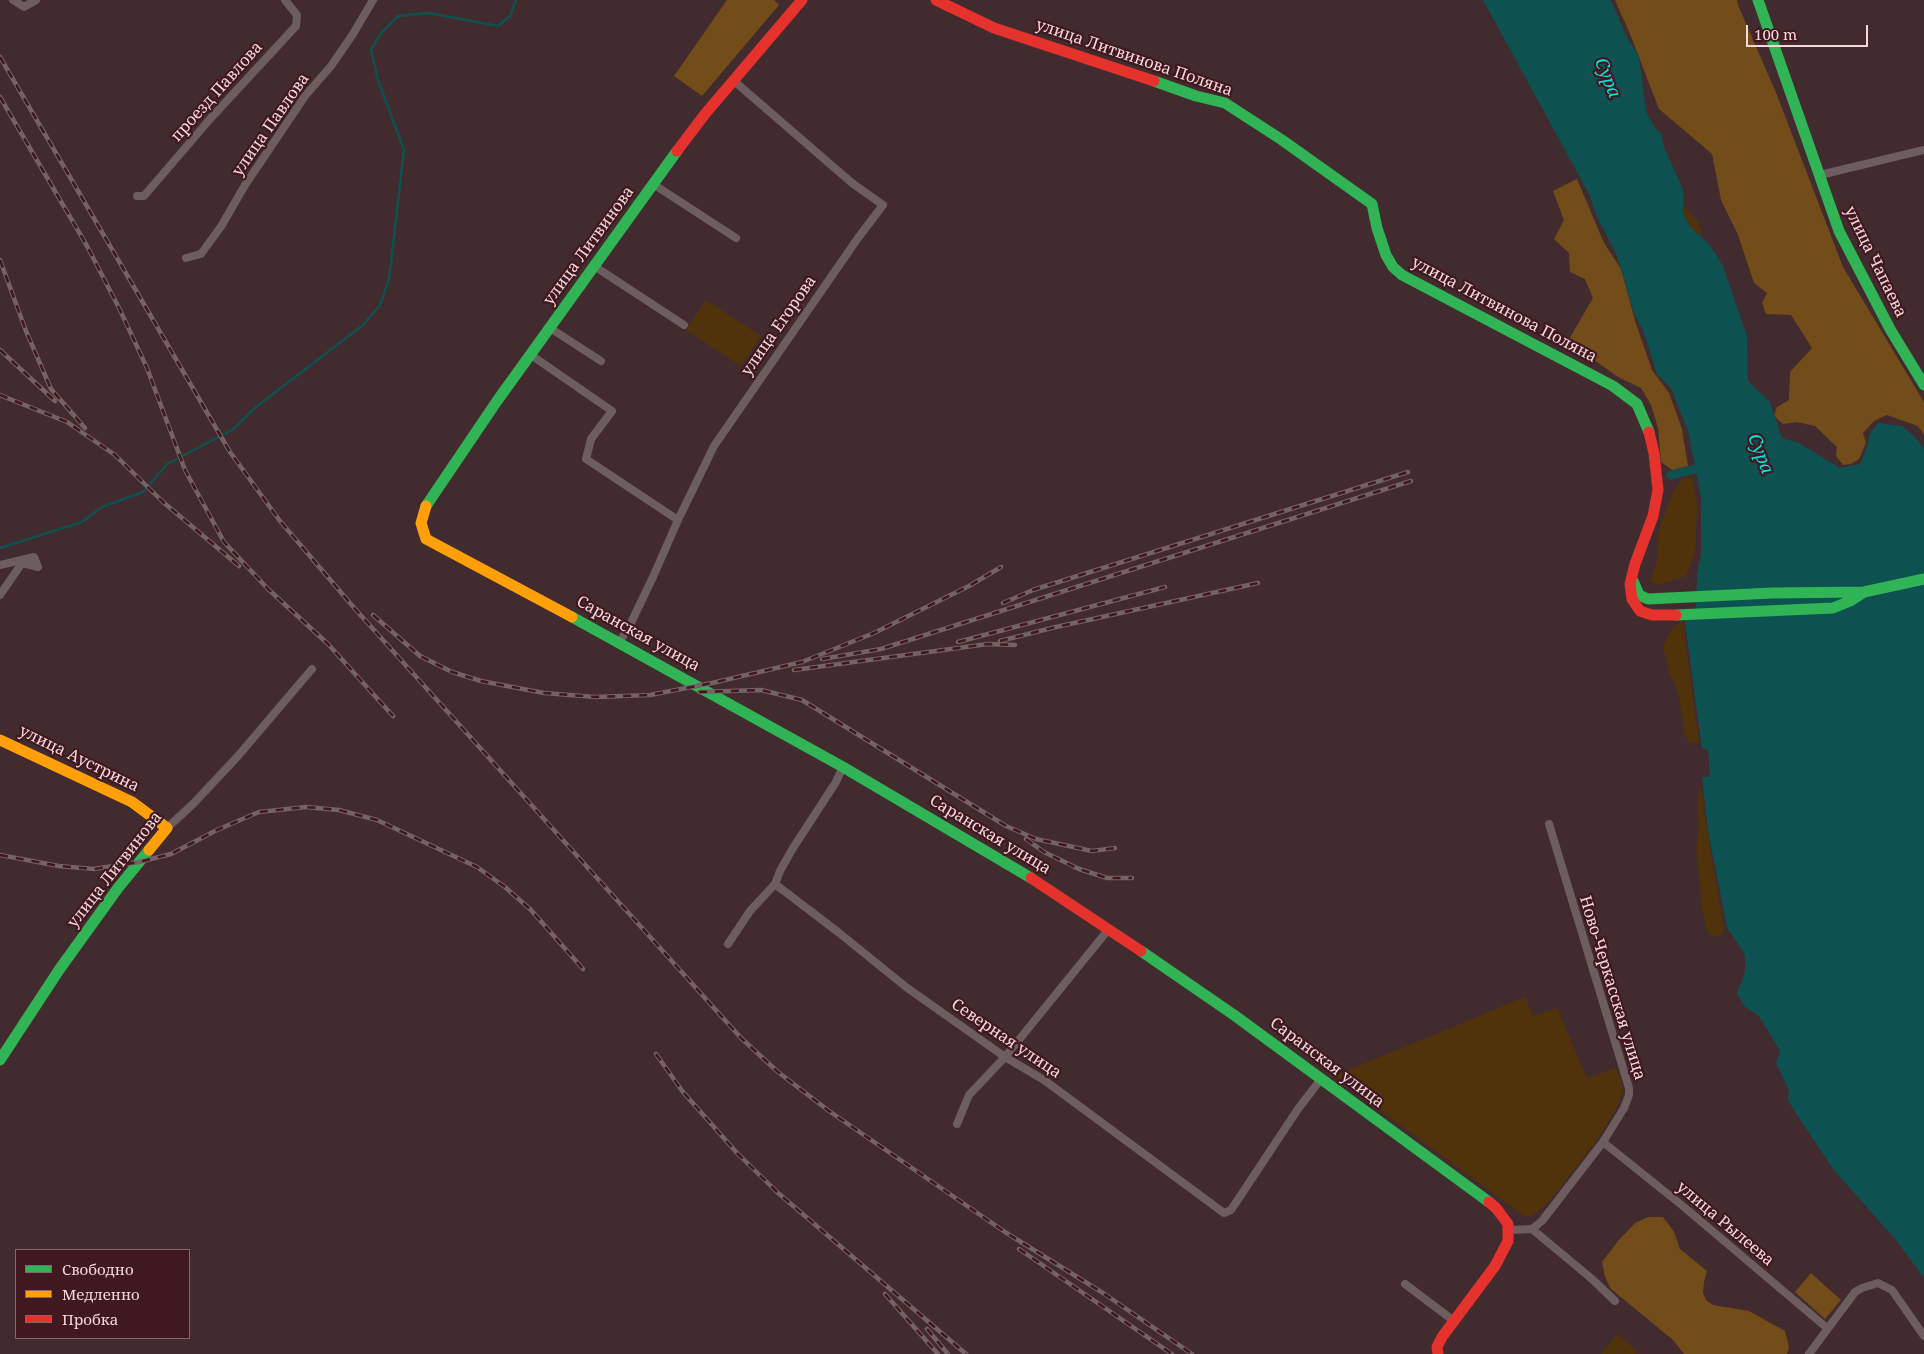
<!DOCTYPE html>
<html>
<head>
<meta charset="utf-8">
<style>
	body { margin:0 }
	#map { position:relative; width:1924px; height:1354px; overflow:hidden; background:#422b2e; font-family:"Noto Serif",serif }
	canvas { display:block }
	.legend { position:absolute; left:15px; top:1249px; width:175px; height:90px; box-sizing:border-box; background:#40181f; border:1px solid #88656a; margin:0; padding:6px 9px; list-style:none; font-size:15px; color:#f4d8da }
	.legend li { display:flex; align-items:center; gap:10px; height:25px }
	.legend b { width:25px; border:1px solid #88656a }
	.scale { position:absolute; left:1746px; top:25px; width:122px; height:22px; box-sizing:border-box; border:2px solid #f4d8da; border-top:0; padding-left:6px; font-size:15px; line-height:18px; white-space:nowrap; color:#f4d8da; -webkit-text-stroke:4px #40181f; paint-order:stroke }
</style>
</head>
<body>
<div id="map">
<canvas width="1924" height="1354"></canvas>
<ul class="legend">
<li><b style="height:6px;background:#30b455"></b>Свободно</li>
<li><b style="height:6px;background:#ff9f0a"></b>Медленно</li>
<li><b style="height:6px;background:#e5322d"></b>Пробка</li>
</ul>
<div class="scale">100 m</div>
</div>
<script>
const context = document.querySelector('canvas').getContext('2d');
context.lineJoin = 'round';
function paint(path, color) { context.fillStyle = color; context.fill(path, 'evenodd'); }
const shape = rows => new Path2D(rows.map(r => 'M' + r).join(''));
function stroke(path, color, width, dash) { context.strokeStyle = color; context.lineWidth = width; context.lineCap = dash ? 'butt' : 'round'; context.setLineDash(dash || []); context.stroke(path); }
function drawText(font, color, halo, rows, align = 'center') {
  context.font = font + ' "Noto Serif",serif'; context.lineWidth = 4.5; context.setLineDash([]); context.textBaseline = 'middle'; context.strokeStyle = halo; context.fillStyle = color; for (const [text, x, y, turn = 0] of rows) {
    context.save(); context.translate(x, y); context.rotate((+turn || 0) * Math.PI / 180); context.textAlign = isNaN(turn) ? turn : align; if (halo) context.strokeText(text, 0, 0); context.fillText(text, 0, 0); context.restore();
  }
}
const green = shape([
	[1684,206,1697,220,1702,231,1700,236,1690,227,1683,212],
	[706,300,761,336,741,366,686,330],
	[1693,477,1697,506,1695,554,1686,576,1658,585,1650,581,1657,562,1658,532,1672,494,1682,479],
	[1682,619,1699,742,1690,744,1684,732,1679,696,1668,669,1663,647,1669,633],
	[1699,790,1702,790,1705,819,1724,929,1720,937,1708,935,1702,909,1696,847,1699,827,1697,810],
	[1525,997,1533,1016,1557,1008,1587,1078,1616,1068,1621,1080,1623,1090,1617,1107,1597,1140,1548,1203,1532,1216,1524,1216,1334,1076],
	[1617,1334,1637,1351,1635,1354,1601,1354]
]);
const forest = shape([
	[727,0,774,0,779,5,702,96,674,76],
	[1615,0,1737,0,1738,5,1777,95,1843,267,1924,402,1924,435,1918,426,1887,415,1874,421,1863,433,1866,443,1859,459,1851,464,1843,465,1836,456,1837,447,1815,426,1796,422,1783,424,1774,416,1777,407,1789,400,1790,372,1812,348,1791,315,1766,314,1762,303,1767,293,1754,283,1738,235,1721,200,1712,154,1659,109,1630,34],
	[1577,179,1604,243,1621,269,1636,324,1652,370,1669,393,1682,429,1688,466,1672,470,1661,462,1658,428,1651,405,1641,388,1618,377,1568,341,1593,298,1585,279,1570,272,1569,253,1554,239,1564,220,1553,191],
	[1648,1217,1663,1217,1674,1232,1680,1249,1707,1271,1704,1282,1703,1293,1706,1300,1713,1305,1749,1311,1785,1331,1789,1347,1787,1354,1684,1354,1673,1340,1611,1289,1605,1277,1602,1262,1618,1241,1635,1223],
	[1811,1273,1841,1300,1825,1319,1795,1292]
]);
const water = shape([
	[1483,0,1611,0,1626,36,1639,56,1646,112,1656,129,1661,133,1664,147,1684,192,1683,212,1690,227,1710,245,1723,266,1747,336,1748,381,1770,402,1782,438,1799,443,1840,468,1860,464,1865,453,1870,434,1878,423,1902,426,1915,437,1924,449,1924,1278,1896,1240,1833,1169,1797,1115,1788,1100,1789,1090,1776,1063,1780,1051,1759,1016,1744,1006,1737,993,1745,972,1745,955,1727,927,1708,831,1702,777,1710,777,1708,749,1702,749,1684,615,1696,614,1697,573,1701,555,1701,497,1688,431,1671,388,1657,374,1643,330,1635,316,1616,253,1597,217,1590,196]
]);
const stream = shape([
	[0,548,82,522,102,507,143,492,167,464,232,430,256,407,363,325,380,305,389,279,404,150,378,80,371,50,381,33,398,16,429,13,498,26,510,16,516,0]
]);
const canal = shape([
	[1671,475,1695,469]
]);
const street = shape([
	[13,0,24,7,36,0],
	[1820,175,1924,150],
	[653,184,736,238],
	[137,196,144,196,210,119,296,26,297,15,285,0],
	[186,258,201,254,222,225,245,185,305,96,331,66,353,34,373,0],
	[594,266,684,325],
	[550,328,601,361],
	[531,355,612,411,591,439,586,459,678,520],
	[0,565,34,557,38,567,22,563,0,595],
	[619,642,628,629,653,577,678,520,714,446,858,238,883,205,852,183,734,81],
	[167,828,193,804,238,756,312,669],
	[775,884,838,932,906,987,1005,1057,1044,1080,1224,1213,1231,1210,1298,1109,1321,1079],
	[728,944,750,911,775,884,780,871,793,848,836,782,843,767],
	[957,1124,969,1095,1005,1057,1108,930],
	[1603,1142,1684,1207,1827,1328],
	[1532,1229,1592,1279,1615,1301],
	[1509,1230,1532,1229,1542,1221,1603,1142,1624,1108,1629,1095,1629,1088,1549,824],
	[1405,1284,1454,1321],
	[1809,1354,1855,1292,1862,1288,1878,1283,1892,1290,1924,1336]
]);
const fast = shape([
	[1758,0,1839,231,1890,329,1924,385],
	[1154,81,1196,96,1225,103,1282,140,1372,204,1377,228,1386,255,1393,267,1402,275,1613,386,1637,404,1649,432],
	[426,506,497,401,677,151],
	[1633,581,1639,595,1648,599,1772,593,1864,592,1924,579],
	[1676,615,1833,608,1850,601,1864,592],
	[572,617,843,767,1031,878],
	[1141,951,1234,1015,1489,1202],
	[0,1060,59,970,118,888,149,850]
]);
const slow = shape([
	[426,506,421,523,426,539,572,617],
	[0,740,132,802,167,828,149,850]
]);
const jam = shape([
	[936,0,994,28,1154,81],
	[677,151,705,114,802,0],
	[1649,432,1654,453,1658,490,1653,516,1635,564,1630,584,1632,599,1640,611,1652,615,1676,615],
	[1031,878,1141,951],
	[1438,1354,1437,1347,1442,1337,1495,1266,1508,1241,1508,1224,1496,1208,1489,1202]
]);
const rail = shape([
	[0,57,230,452,280,521,356,610,741,1038,778,1072,829,1111,1005,1232,1103,1293,1192,1354],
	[0,97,87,246,120,310,147,368,185,470,224,542,268,589,328,644,393,716],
	[0,260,26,331,51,389,85,428],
	[0,350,55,401],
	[0,395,67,422,115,455,163,502,239,566],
	[1003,603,1033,590,1408,472],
	[373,615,420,656,452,672,481,681,544,693,595,697,650,695,712,683,802,662,874,633,969,586,1001,567],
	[1000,641,1056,627,1258,583],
	[958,642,1165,587],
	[822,659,881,649,1411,481],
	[794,670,988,644,1015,645],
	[699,692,761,690,802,700,1006,826,1036,839,1092,851,1115,848],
	[1026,839,1044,852,1079,869,1107,878,1132,878],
	[0,855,59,866,94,869,139,862,171,854,217,830,259,812,306,807,339,810,377,820,477,867,505,887,531,910,583,969],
	[656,1054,683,1092,737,1153,777,1192,966,1354],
	[1019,1249,1172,1354],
	[885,1294,938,1354],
	[927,1329,948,1354]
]);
const streetNames = [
	["улица Литвинова Поляна",1134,58,19],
	["проезд Павлова",217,92,-48],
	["улица Павлова",271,125,-55],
	["улица Литвинова",589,246,-54],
	["улица Чапаева",1875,262,64],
	["улица Литвинова Поляна",1504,310,28],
	["улица Егорова",779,326,-55],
	["Саранская улица",638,634,29],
	["улица Аустрина",79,759,26],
	["Саранская улица",990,835,31],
	["улица Литвинова",115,870,-52],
	["Ново-Черкасская улица",1612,988,73],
	["Северная улица",1006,1039,34],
	["Саранская улица",1327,1063,37],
	["улица Рылеева",1725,1224,40]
];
const waterNames = [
	["Сура",1607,78,68],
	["Сура",1760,454,69]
];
paint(green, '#50330a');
paint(forest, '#724c19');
paint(water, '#0d5150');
stroke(stream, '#0d5150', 2.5);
stroke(canal, '#0d5150', 9);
stroke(street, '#6e5d5f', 8);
stroke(fast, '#30b455', 11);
stroke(slow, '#ff9f0a', 11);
stroke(jam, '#e5322d', 11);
stroke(rail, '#756265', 4.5);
stroke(rail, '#40181f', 2.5, [8]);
drawText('16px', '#f4d8da', '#40181f', streetNames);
drawText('italic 18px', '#00e4de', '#40181f', waterNames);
</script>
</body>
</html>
